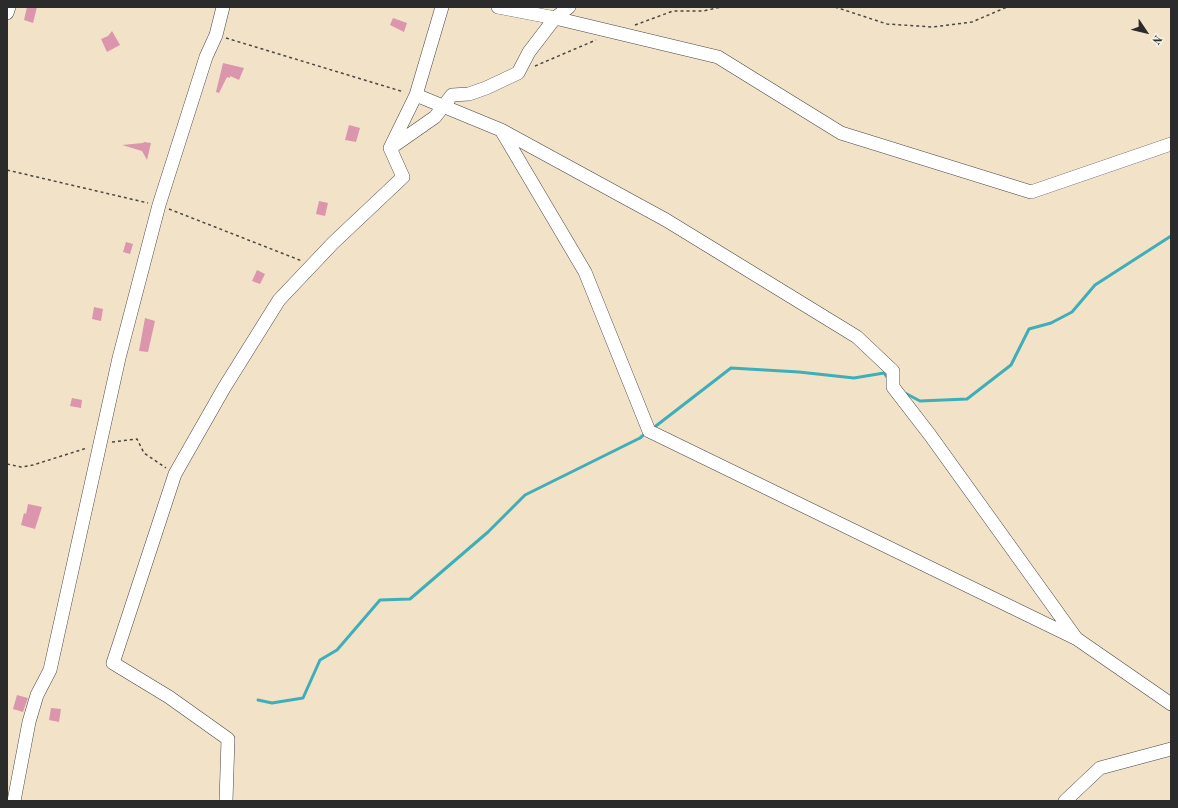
<!DOCTYPE html>
<html>
<head>
<meta charset="utf-8">
<style>
	body { margin:0 }
	#map { position:relative; width:1178px; height:808px; overflow:hidden; background:#f2e3c8; font-family:"Old Standard TT",serif }
	canvas { display:block }
	.frame { position:absolute; inset:0; border:8px solid #2b2b2b; pointer-events:none }
	.north { position:absolute; left:1126px; top:12px; width:40px; height:40px; -webkit-text-stroke:3px #f7f3e8; paint-order:stroke; rotate:125deg; font-size:11px; font-weight:700; line-height:16px; text-align:center; color:#2b2b2b }
	.north::after { content:''; display:block; margin:auto; width:14px; height:18px; background:#2b2b2b; clip-path:polygon(50% 0,100% 100%,50% 72%,0 100%) }
</style>
</head>
<body>
<div id="map">
<canvas width="1178" height="808"></canvas>
<div class="frame"></div>
<div class="north">N</div>
</div>
<script>
const context = document.querySelector('canvas').getContext('2d');
context.lineJoin = 'round';
const shape = rows => new Path2D(rows.map(r => 'M' + r).join(''));
function stroke(path, color, width, dash) { context.strokeStyle = color; context.lineWidth = width; context.lineCap = dash ? 'butt' : 'round'; context.setLineDash(dash || []); context.stroke(path); }
function paint(path, color) { context.fillStyle = color; context.fill(path, 'evenodd'); }
const stream = shape([
	[903,392,920,401,967,399,1011,365,1029,329,1051,323,1072,312,1095,285,1171,236],
	[652,429,731,368,799,372,854,378,884,373,889,380],
	[258,700,272,703,303,698,320,660,337,650,380,600,410,599,488,532,525,495,640,438,647,432]
]);
const building = shape([
	[27,7,37,7,33,23,24,20],
	[393,18,407,23,404,32,390,25],
	[112,31,120,45,107,52,101,39,108,36],
	[223,63,244,68,239,80,230,76,230,78,227,77,219,93,216,92],
	[349,125,360,128,356,142,345,140],
	[144,142,151,143,147,160,142,151,122,145,143,143],
	[319,201,328,203,325,216,316,214],
	[126,242,133,244,130,254,123,252],
	[257,270,265,274,260,284,252,281],
	[94,307,103,309,101,321,92,319],
	[145,318,155,321,148,352,139,351],
	[72,398,82,400,81,408,70,406],
	[28,504,42,507,35,529,21,525,24,513,26,514],
	[17,695,28,698,23,712,13,709],
	[51,708,61,709,59,722,49,720]
]);
const path = shape([
	[835,7,887,24,933,27,972,22,1007,7],
	[635,25,673,11,703,11,721,7],
	[226,38,404,92],
	[535,66,596,40],
	[7,170,148,203],
	[169,209,302,261],
	[112,442,137,439,144,453,166,468],
	[7,464,21,467,33,465,87,448]
]);
const minor = shape([
	[498,7,555,18,718,57,841,133,1031,192,1171,144],
	[7,13,9,7],
	[416,95,501,130,585,272,649,431,1077,639,1171,704],
	[501,130,666,220,857,337,893,371,893,387,930,435,1076,638],
	[392,147,435,117,452,95,469,94,486,88,518,73,529,52,555,18,569,7],
	[14,801,29,722,37,695,50,670,119,358,159,205,206,57,216,35,223,7],
	[226,801,228,739,169,697,113,663,175,474,224,388,279,300,333,243,403,177,390,148,416,95,442,7],
	[1065,801,1100,768,1171,749]
]);
stroke(stream, '#3eaeb9', 3);
paint(building, '#db95ad');
stroke(minor, '#494743', 14);
stroke(path, '#494743', 1.5, [3, 3]);
stroke(minor, '#fff', 13);
</script>
</body>
</html>
